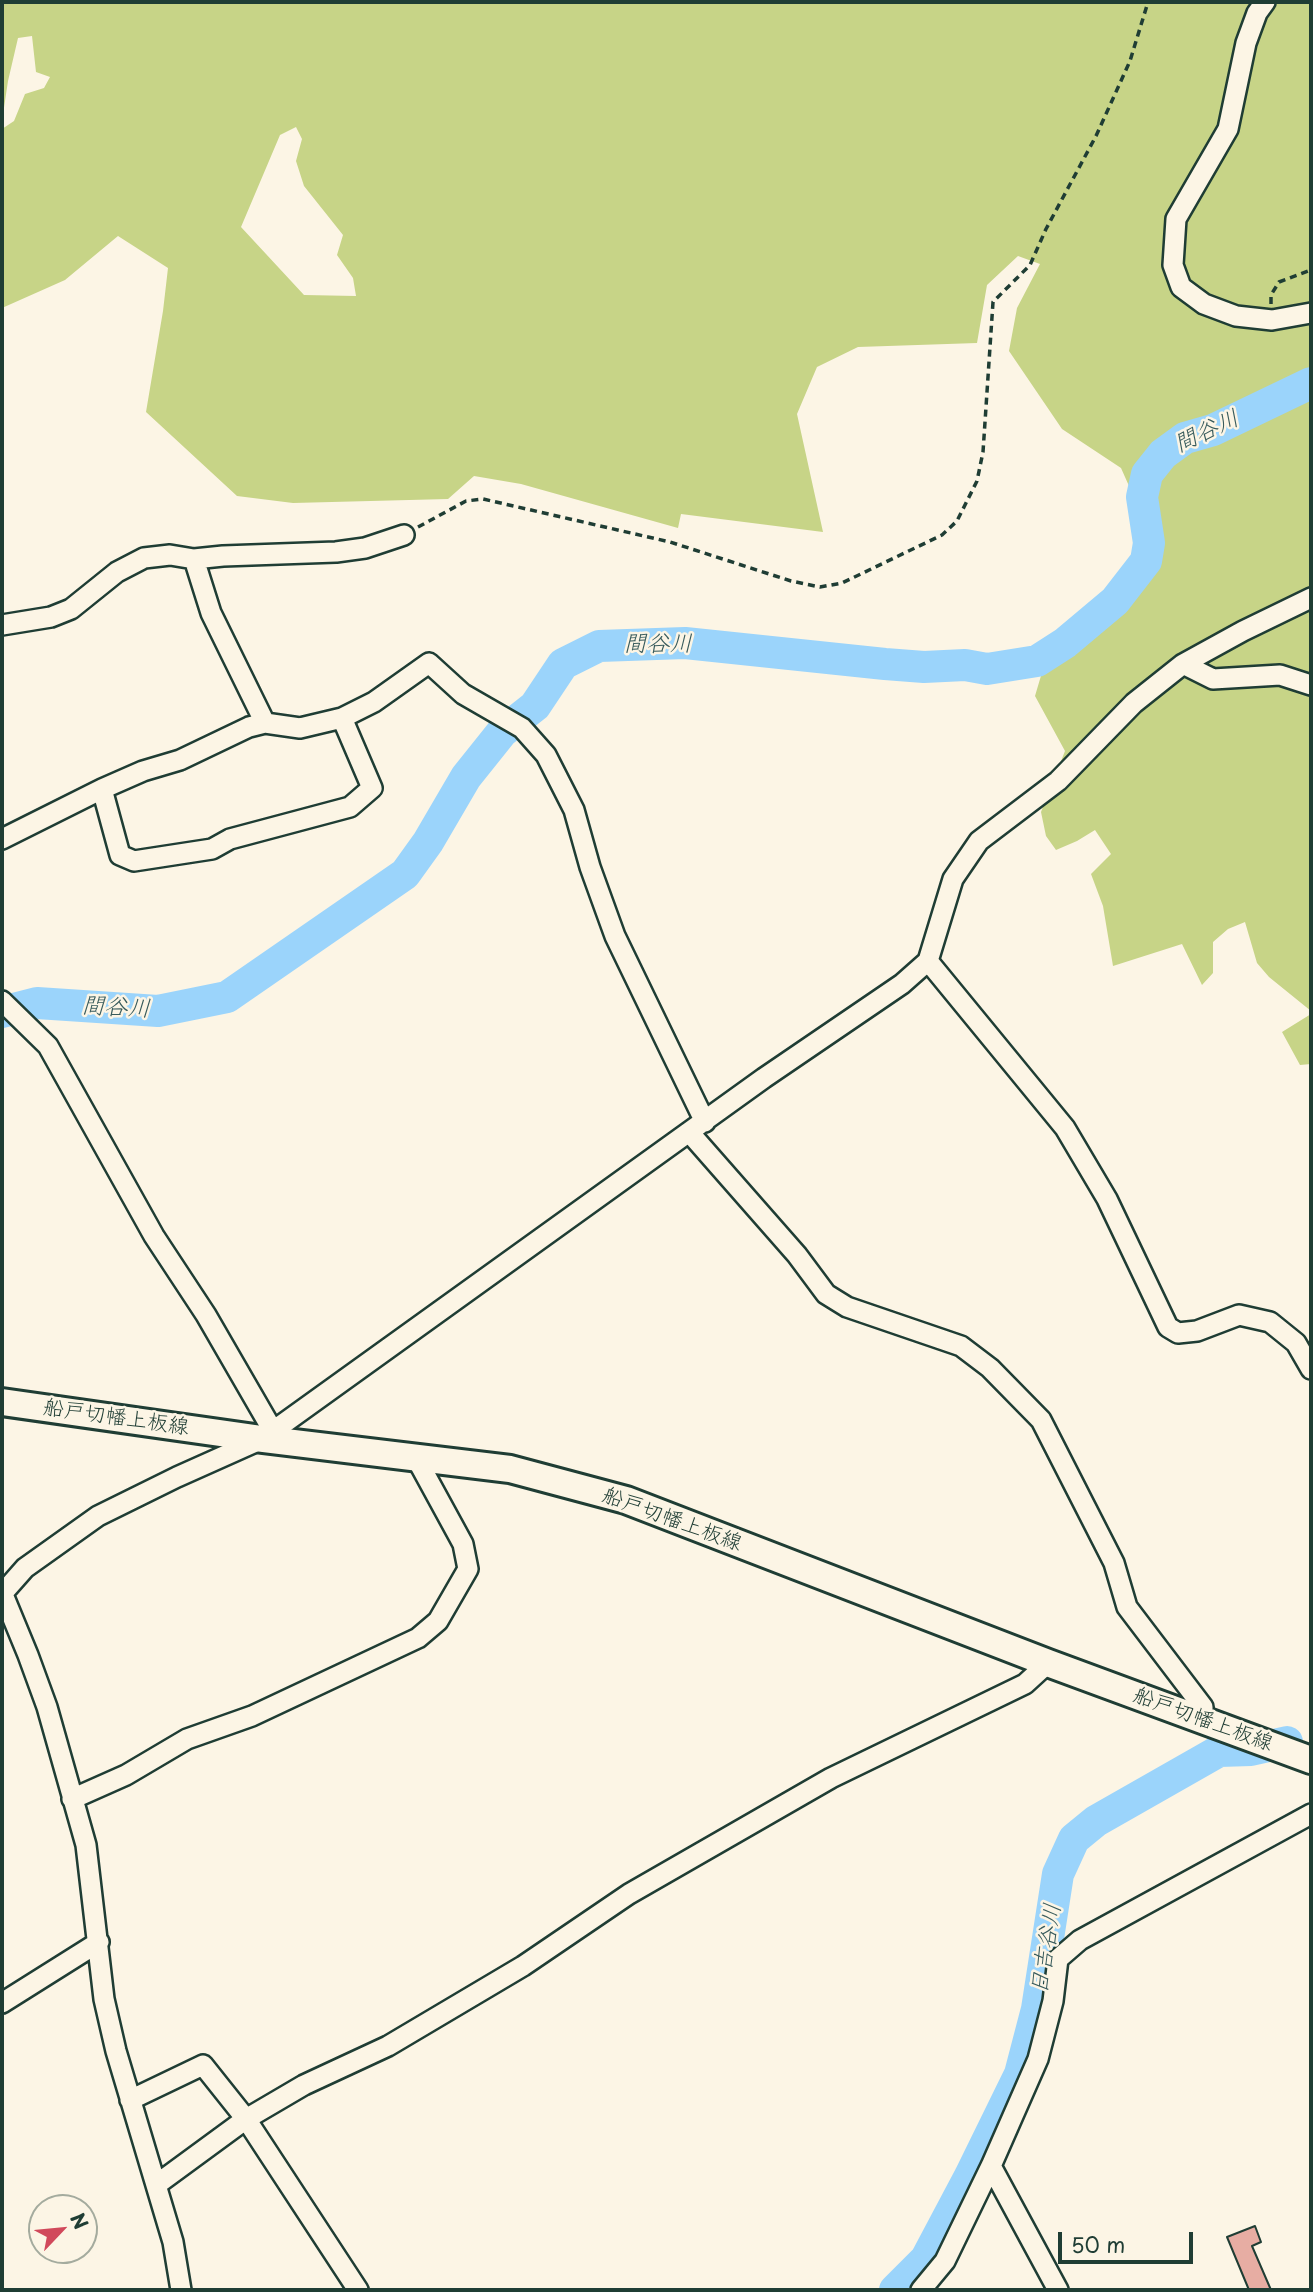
<!DOCTYPE html>
<html>
<head>
<meta charset="utf-8">
<style>
	body { margin:0 }
	#map { position:relative; width:1313px; height:2292px; overflow:hidden; background:#fcf5e5; font-family:"Playpen Sans",sans-serif }
	canvas { display:block }
	.frame { position:absolute; inset:0; border:4px solid #1f3d34; pointer-events:none }
	.north { position:absolute; left:28px; top:2194px; width:70px; height:70px; box-sizing:border-box; background:#fcf5e5; border:2px solid #a4ab9e; border-radius:50%; rotate:64deg; font-size:19px; font-weight:700; line-height:28px; text-align:center; color:#1f3d34 }
	.north::after { content:''; display:block; margin:auto; width:24px; height:32px; background:#d1495b; clip-path:polygon(50% 0,100% 100%,50% 72%,0 100%) }
	.scale { position:absolute; left:1058px; top:2232px; width:135px; height:32px; box-sizing:border-box; border:4px solid #1f3d34; border-top:0; padding-left:9px; font-size:21px; line-height:24px; white-space:nowrap; color:#1f3d34; -webkit-text-stroke:5px #fcf5e5; paint-order:stroke }
</style>
</head>
<body>
<div id="map">
<canvas width="1313" height="2292"></canvas>
<div class="frame"></div>
<div class="north">N</div>
<div class="scale">50 m</div>
</div>
<script>
const context = document.querySelector('canvas').getContext('2d');
context.lineJoin = 'round';
function paint(path, color) { context.fillStyle = color; context.fill(path, 'evenodd'); }
const shape = rows => new Path2D(rows.map(r => 'M' + r).join(''));
function stroke(path, color, width, dash) { context.strokeStyle = color; context.lineWidth = width; context.lineCap = dash ? 'butt' : 'round'; context.setLineDash(dash || []); context.stroke(path); }
function drawText(font, color, halo, rows, align = 'center') {
  context.font = font + ' "Playpen Sans","Klee One",sans-serif'; context.lineWidth = 5; context.setLineDash([]); context.textBaseline = 'middle'; context.strokeStyle = halo; context.fillStyle = color; for (const [text, x, y, turn = 0] of rows) {
    context.save(); context.translate(x, y); context.rotate((+turn || 0) * Math.PI / 180); context.textAlign = isNaN(turn) ? turn : align; if (halo) context.strokeText(text, 0, 0); context.fillText(text, 0, 0); context.restore();
  }
}
const green = shape([
	[2,2,1311,2,1311,1011,1269,977,1257,963,1245,922,1228,929,1213,942,1213,973,1202,985,1182,944,1113,966,1103,906,1091,874,1111,854,1095,830,1077,841,1056,850,1046,836,1041,812,1065,751,1035,696,1043,669,1114,616,1136,543,1133,495,1121,468,1062,429,1009,351,1017,308,1040,264,1018,256,987,285,977,343,858,347,817,367,797,414,823,532,681,514,678,528,521,484,474,476,448,499,293,503,237,496,146,412,163,311,168,268,118,236,65,280,2,308,2,129,14,121,25,94,44,88,50,77,36,72,32,36,18,38,8,81,2,121],
	[296,127,302,139,296,161,304,186,343,235,337,255,353,278,356,296,304,295,241,227,280,135],
	[1311,1014,1311,1064,1300,1065,1282,1032]
]);
const river = shape([
	[2,1012,37,1003,158,1011,227,997,405,874,428,842,466,777,502,732,535,706,563,664,599,646,685,643,885,664,924,667,965,665,987,669,1037,661,1065,643,1115,601,1146,561,1149,543,1142,497,1147,474,1163,454,1185,438,1213,430,1311,383],
	[895,2290,926,2259,970,2176,1020,2074,1037,2009,1058,1874,1074,1839,1096,1821,1219,1751,1251,1750,1287,1742]
]);
const building = shape([
	[1255,2226,1261,2242,1252,2246,1271,2290,1249,2290,1227,2237,1255,2226]
]);
const path = shape([
	[1271,304,1271,295,1279,282,1311,270],
	[418,527,466,501,483,499,670,542,791,581,820,587,842,583,942,535,957,521,977,481,983,452,993,302,1030,265,1046,229,1096,136,1130,61,1148,2]
]);
const minor = shape([
	[1265,2,1257,13,1246,43,1228,129,1176,219,1173,265,1181,287,1204,304,1236,316,1272,320,1311,313],
	[194,559,211,613,265,723],
	[2,625,51,617,71,609,117,572,144,558,170,555,194,559,223,556,336,552,365,548,404,535],
	[1183,664,1213,679,1280,675,1311,685],
	[102,789,120,855,134,861,212,849,230,839,350,807,372,788,342,718],
	[2,839,102,789,143,771,180,760,249,727,265,723,300,728,342,718,374,702,429,663,463,694,522,728,546,755,574,810,590,867,615,936,705,1122],
	[928,961,1065,1128,1107,1199,1168,1327,1178,1333,1197,1331,1239,1315,1270,1322,1296,1343,1311,1369],
	[2,1001,48,1046,154,1236,206,1315,273,1431],
	[689,1132,797,1255,826,1294,847,1307,961,1346,990,1368,1041,1420,1114,1563,1127,1607,1203,1707,1203,1720],
	[2,1592,28,1655,47,1707,86,1845,104,1999,116,2051,173,2242,181,2290],
	[2,1594,25,1568,98,1516,177,1477,262,1439,764,1078,902,984,928,961,953,879,979,841,1058,781,1134,703,1183,664,1243,631,1311,598],
	[72,1799,126,1775,187,1739,252,1716,418,1638,438,1621,468,1569,463,1544,415,1456],
	[2,2003,99,1942],
	[130,2100,203,2065,246,2119,358,2290],
	[991,2166,1058,2290],
	[156,2185,246,2119,304,2085,388,2046,523,1966,629,1894,831,1778,1025,1684,1048,1663],
	[921,2290,945,2261,991,2166,1038,2059,1053,2001,1058,1959,1080,1940,1311,1814]
]);
const secondary = shape([
	[2,1402,262,1439,510,1469,626,1500,1048,1663,1311,1760]
]);
const streetNames = [
	["船戸切幡上板線",116,1418,8],
	["船戸切幡上板線",672,1520,20],
	["船戸切幡上板線",1203,1720,20]
];
const waterNames = [
	["間谷川",1207,432,-25],
	["間谷川",658,645],
	["間谷川",116,1008,3],
	["日吉谷川",1047,1949,-81]
];
paint(green, '#c7d487');
stroke(river, '#9bd4fb', 32);
paint(building, '#e7ada3');
stroke(building, '#1f3d34', 2);
stroke(minor, '#1f3d34', 24);
stroke(secondary, '#1f3d34', 32);
stroke(path, '#1f3d34', 3.5, [7, 5]);
stroke(minor, '#fcf5e5', 19);
stroke(secondary, '#fcf5e5', 26);
drawText('21px', '#1f3d34', '#fcf5e5', streetNames);
drawText('italic 23px', '#385b5c', '#fcf5e5', waterNames);
</script>
</body>
</html>
